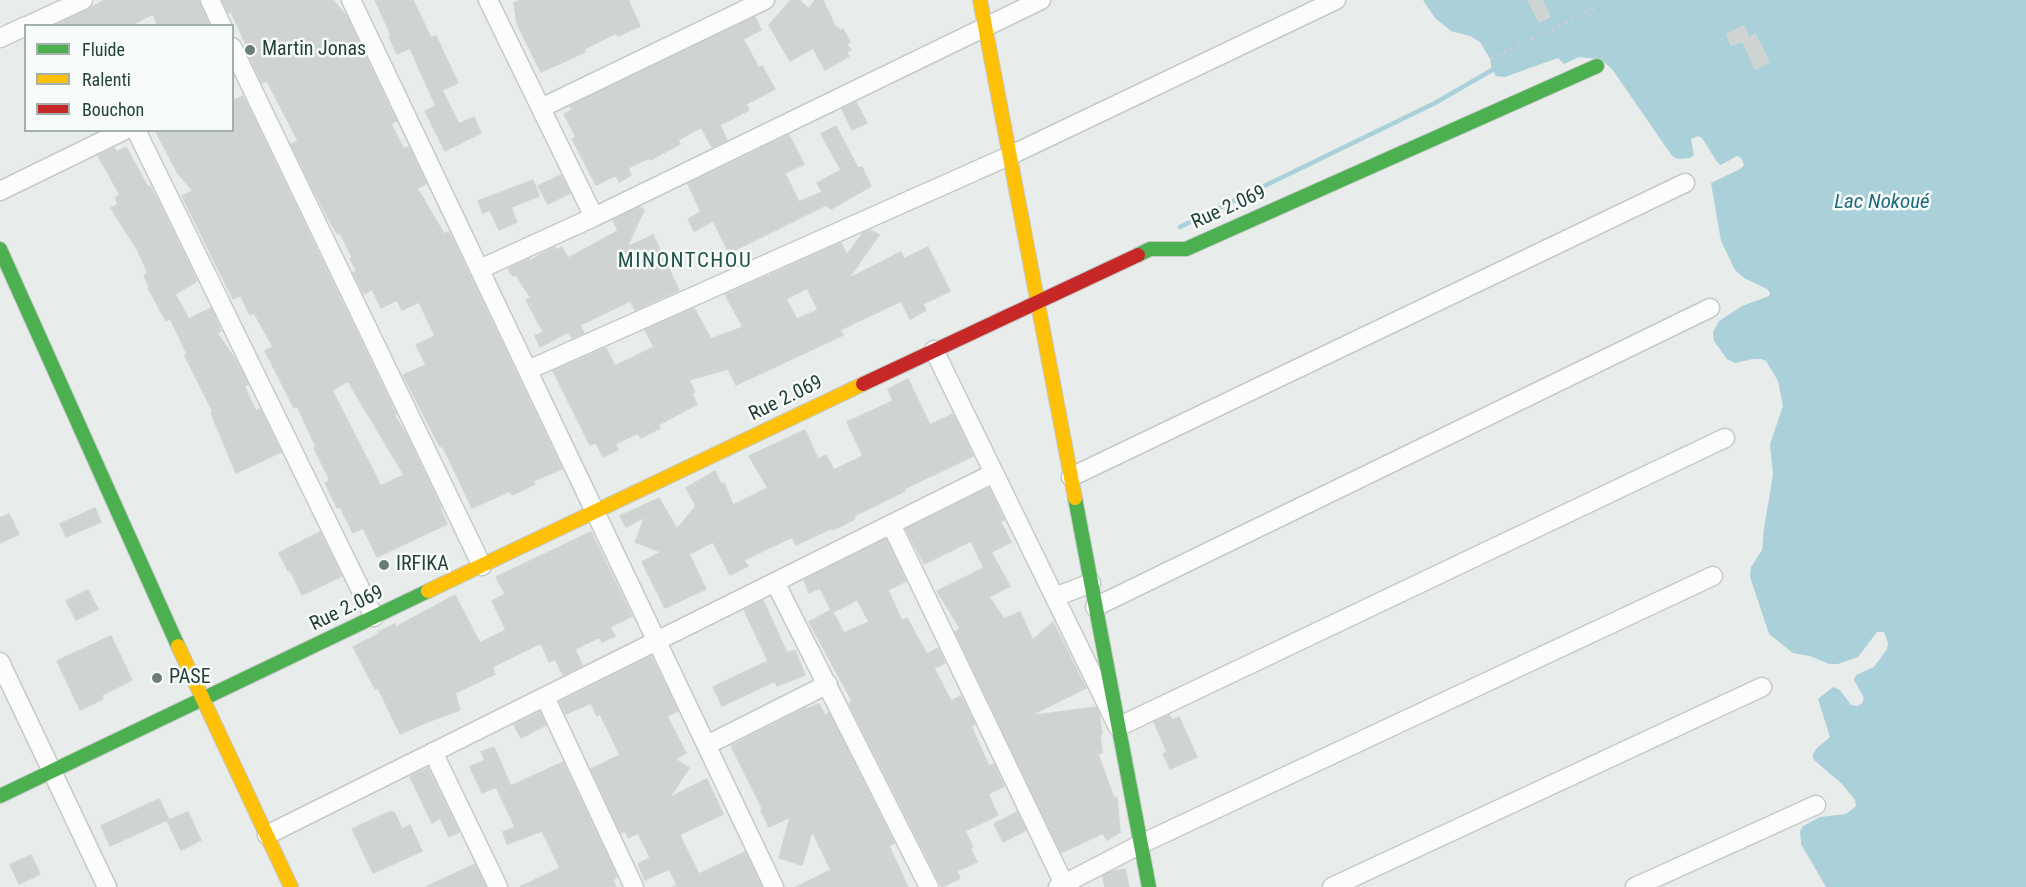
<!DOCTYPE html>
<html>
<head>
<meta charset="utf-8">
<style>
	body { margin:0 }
	#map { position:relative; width:2026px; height:887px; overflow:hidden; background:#e8edeb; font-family:"Roboto Condensed",sans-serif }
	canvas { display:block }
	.legend { position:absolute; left:24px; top:24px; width:210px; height:108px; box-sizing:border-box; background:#f7fbf9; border:2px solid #a3b1ad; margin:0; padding:8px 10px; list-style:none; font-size:18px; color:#25413b }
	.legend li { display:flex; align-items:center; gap:12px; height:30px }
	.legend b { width:30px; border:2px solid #a3b1ad }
</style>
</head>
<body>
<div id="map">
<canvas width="2026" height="887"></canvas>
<ul class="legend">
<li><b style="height:8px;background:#4caf50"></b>Fluide</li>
<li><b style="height:8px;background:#ffc107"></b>Ralenti</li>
<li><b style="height:8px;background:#c62828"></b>Bouchon</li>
</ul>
</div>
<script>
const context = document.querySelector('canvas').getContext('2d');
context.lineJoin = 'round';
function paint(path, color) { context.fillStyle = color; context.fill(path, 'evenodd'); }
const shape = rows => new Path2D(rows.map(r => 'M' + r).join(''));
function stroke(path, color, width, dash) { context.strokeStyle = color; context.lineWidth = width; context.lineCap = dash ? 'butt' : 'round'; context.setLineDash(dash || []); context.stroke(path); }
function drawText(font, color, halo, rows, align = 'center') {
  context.font = font + ' "Roboto Condensed",sans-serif'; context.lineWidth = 5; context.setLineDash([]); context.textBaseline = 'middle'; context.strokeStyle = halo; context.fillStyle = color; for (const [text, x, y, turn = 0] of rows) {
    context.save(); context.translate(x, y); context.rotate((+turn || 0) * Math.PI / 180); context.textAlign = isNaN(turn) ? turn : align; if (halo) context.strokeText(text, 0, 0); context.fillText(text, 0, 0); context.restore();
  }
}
const water = shape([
	[1423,0,2026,0,2026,887,1826,887,1801,844,1800,831,1803,826,1820,817,1846,814,1856,806,1855,800,1842,784,1813,759,1813,754,1817,748,1830,737,1818,699,1833,687,1840,690,1851,705,1858,706,1862,703,1864,698,1854,680,1856,675,1874,667,1887,649,1888,643,1884,632,1877,632,1858,657,1838,664,1829,664,1810,656,1793,653,1769,634,1750,577,1751,567,1762,550,1764,528,1773,475,1770,444,1783,406,1778,381,1766,361,1761,359,1753,359,1735,363,1727,359,1714,341,1713,332,1719,321,1742,306,1769,296,1770,293,1767,289,1744,278,1735,270,1721,241,1711,183,1740,169,1744,165,1741,158,1737,156,1721,165,1717,162,1702,138,1698,136,1691,139,1694,155,1690,158,1677,159,1672,156,1612,69,1604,62,1596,59,1579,57,1564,64,1558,58,1505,77,1496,76,1492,70,1490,59,1480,42,1470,36,1451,31,1435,18]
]);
const stream = shape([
	[1180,227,1435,103,1492,70]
]);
const building = shape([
	[105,0,199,0,208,23,203,26,158,26,153,14,129,26,55,26,105,0],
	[222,0,333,0,347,17,396,121,391,124,404,149,409,147,426,184,417,188,444,234,449,232,562,469,533,481,535,484,512,495,510,491,472,508,445,451,442,446,440,447,403,375,426,365,416,345,435,336,419,302,402,310,397,300,381,308,372,289,364,294,353,273,357,271,350,259,352,257,340,233,337,234,320,203,291,144,298,141,267,81,262,83,244,46,246,44,231,12,228,13,222,0],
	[375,0,413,0,431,38,436,36,458,83,442,90,459,124,474,117,481,133,445,151,425,111,436,106,420,71,410,48,397,54,389,37,391,35,375,0],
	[520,0,628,0,640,26,618,36,616,33,584,49,585,52,541,72,517,24,514,3,520,0],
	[791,0,799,0,809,9,815,0,823,0,836,28,838,27,840,31,843,29,850,42,847,44,851,50,846,52,849,56,825,70,813,48,790,61,769,25,791,0],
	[1528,0,1542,0,1550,17,1539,22,1528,0],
	[755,17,761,30,743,39,759,68,762,66,775,89,746,104,749,110,720,125,727,140,712,147,701,127,678,140,680,144,650,160,649,158,628,168,631,175,619,182,616,175,596,185,572,139,576,137,564,114,572,110,570,106,755,17],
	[1744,26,1749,38,1755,34,1769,62,1755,69,1743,41,1731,45,1727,34,1744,26],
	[243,96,396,414,394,415,406,434,441,507,440,508,447,524,377,557,363,528,353,533,340,507,337,508,325,483,330,481,314,448,316,447,297,406,294,408,265,351,273,347,254,313,250,315,240,295,233,299,182,196,193,191,177,172,155,130,232,130,232,101,243,96],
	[348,381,404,475,381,486,332,390,348,381],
	[856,102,867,123,852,130,842,109,856,102],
	[836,126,858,168,862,167,871,186,831,209,826,205,729,253,713,221,694,231,688,219,701,212,688,184,789,135,804,164,785,173,799,202,822,192,817,183,841,170,821,134,836,126],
	[126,147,148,187,150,186,156,197,197,281,175,294,189,319,211,308,221,331,217,333,235,359,248,384,244,386,256,411,260,409,281,452,236,473,211,413,213,412,185,356,187,354,170,318,166,321,148,288,149,287,144,275,148,273,137,249,111,208,118,204,115,198,120,195,98,156,114,148,117,152,126,147],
	[561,175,570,193,548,204,538,186,561,175],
	[533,180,539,196,511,207,517,222,499,230,490,210,483,213,478,201,533,180],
	[639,207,644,210,627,247,653,235,679,290,635,310,630,301,580,325,584,333,572,338,568,332,540,347,535,336,543,332,526,300,531,298,516,275,513,276,508,269,529,259,531,260,555,247,556,250,562,247,568,258,618,231,613,220,639,207],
	[871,230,879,235,848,279,901,252,904,259,928,247,950,291,923,304,926,310,910,319,901,301,840,330,843,335,736,385,728,369,689,380,695,392,692,394,697,404,658,425,660,428,641,438,638,433,615,444,618,450,603,457,596,443,590,445,553,371,606,348,615,366,654,347,645,330,694,308,711,339,743,327,725,295,841,243,847,255,863,233,871,230],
	[807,288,818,310,797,319,786,299,807,288],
	[908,379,930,425,953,414,973,456,904,489,905,491,866,510,854,516,855,519,833,530,832,528,796,545,792,537,744,560,748,566,730,575,713,542,689,554,706,589,665,608,642,562,661,552,635,542,645,517,626,527,620,516,659,498,677,529,696,506,686,488,715,471,721,484,724,483,733,505,768,488,749,456,805,430,818,459,826,455,834,470,863,456,847,422,893,401,888,389,908,379],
	[989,488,1004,520,1000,521,1011,542,991,552,1010,586,989,597,1004,619,1020,612,1033,640,1053,622,1086,688,1029,716,1096,707,1099,713,1102,734,1100,734,1102,753,1098,754,1114,798,1117,797,1120,832,1107,840,1103,833,1061,853,955,632,960,628,937,591,984,568,971,541,924,564,906,529,989,488],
	[95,508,101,522,66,537,60,524,95,508],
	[9,514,19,534,0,543,0,518,9,514],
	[320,532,342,576,302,595,290,570,288,571,279,553,320,532],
	[591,532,632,616,610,627,615,636,602,642,600,637,575,649,582,665,563,675,555,659,549,662,541,643,492,667,495,674,455,693,460,710,427,722,400,734,378,688,375,689,353,647,379,634,378,632,395,624,396,627,455,595,480,643,506,630,492,601,505,594,496,577,591,532],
	[886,539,906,581,888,590,902,621,907,618,927,654,938,648,945,663,934,668,951,701,961,696,975,724,971,726,989,766,994,764,1004,786,988,794,998,815,965,831,973,847,970,848,977,862,957,871,960,878,942,887,849,703,852,701,809,622,831,610,820,588,809,593,804,580,886,539],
	[857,600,869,622,844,633,833,612,857,600],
	[88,590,98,609,76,620,66,601,88,590],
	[763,600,787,653,795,650,805,675,777,686,775,681,722,706,713,687,768,661,744,610,763,600],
	[111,636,132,680,102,695,103,699,80,710,57,661,111,636],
	[651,656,678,711,667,716,686,753,675,759,689,768,669,798,707,779,723,814,681,834,681,838,699,874,745,852,762,887,673,887,677,885,669,869,645,880,638,864,650,858,638,833,628,838,625,831,621,833,591,769,620,755,600,714,597,716,591,703,566,714,560,702,651,656],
	[819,704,825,715,829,713,894,843,889,846,908,887,796,887,831,870,812,831,802,865,779,858,790,817,769,827,761,811,763,810,731,746,806,708,807,709,819,704],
	[540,712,546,725,521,738,514,725,540,712],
	[1169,715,1172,720,1179,717,1197,757,1170,769,1163,754,1167,752,1154,722,1169,715],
	[494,747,511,786,563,762,617,877,613,880,616,887,520,887,560,868,542,831,507,844,503,832,515,827,496,787,482,793,470,767,485,760,481,752,494,747],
	[428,768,459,832,449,837,440,818,432,823,410,777,428,768],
	[159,799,169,819,110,846,101,826,159,799],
	[391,811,391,813,394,812,402,829,410,825,422,851,373,873,352,829,391,811],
	[188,812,201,840,181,850,167,821,188,812],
	[1017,812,1026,830,1003,842,994,824,1017,812],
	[31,855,40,874,19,884,10,865,31,855],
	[475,864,486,887,426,887,475,864],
	[1125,869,1129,887,1105,887,1103,876,1113,871,1125,869]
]);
const path = shape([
	[1490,59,1596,8,1593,0]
]);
const street = shape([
	[210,0,222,26],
	[351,0,774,887],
	[488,0,594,217],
	[27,26,83,0],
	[0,38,26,26],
	[232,47,482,566],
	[541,108,765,0],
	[136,130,374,617],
	[0,191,125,130],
	[480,269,594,217,1041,0],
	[934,350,1118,727,1725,438],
	[528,370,1009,156,1336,0],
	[1071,477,1685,183],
	[891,524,1064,884],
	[775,582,929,887],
	[1055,597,1091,583],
	[1095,607,1710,308],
	[0,662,107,887],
	[545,697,634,887],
	[707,745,828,684],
	[433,752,498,887],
	[267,835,994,473],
	[1058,887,1141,844,1713,576],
	[1332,887,1762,687],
	[1635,887,1816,805]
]);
const fast = shape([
	[0,249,178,646],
	[1138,255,1150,249,1186,249,1597,66],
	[1075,498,1149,887],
	[0,796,428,591]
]);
const slow = shape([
	[980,0,1075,498],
	[428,591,863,384],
	[178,646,291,887]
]);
const jam = shape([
	[863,384,1138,255]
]);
const markers = [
	[250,50,6,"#697d79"],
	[384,565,6,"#697d79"],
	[157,678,6,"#697d79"]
];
const poiNames = [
	["Martin Jonas",262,50],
	["IRFIKA",396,565],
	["PASE",169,678]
];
const streetNames = [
	["Rue 2.069",1229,208,-24],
	["Rue 2.069",786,399,-26],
	["Rue 2.069",347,609,-26]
];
const waterNames = [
	["Lac Nokoué",1882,203]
];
const neighbourhoodNames = [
	["MINONTCHOU",685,262]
];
paint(water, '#aad1da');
stroke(stream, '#aad1da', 4.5);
paint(building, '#cfd4d2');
stroke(building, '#d0d6d4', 1.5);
stroke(street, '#c5cac8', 21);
stroke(fast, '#c4cac8', 16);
stroke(slow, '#c4cac8', 16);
stroke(jam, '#c4cac8', 16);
stroke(path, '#c7cecd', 3, [3, 4.5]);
stroke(street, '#fcfcfc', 18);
stroke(fast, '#4caf50', 14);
stroke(slow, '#ffc107', 14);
stroke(jam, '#c62828', 14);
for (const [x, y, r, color] of markers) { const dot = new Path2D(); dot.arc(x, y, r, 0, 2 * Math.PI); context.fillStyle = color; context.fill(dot); stroke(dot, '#f7fbf9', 2); }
drawText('20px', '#25413b', '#f7fbf9', poiNames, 'left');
drawText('20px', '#25413b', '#f7fbf9', streetNames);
drawText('italic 21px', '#1f6a7d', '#f7fbf9', waterNames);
context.letterSpacing = '1.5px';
drawText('21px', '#215349', '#f7fbf9', neighbourhoodNames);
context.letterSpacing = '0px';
</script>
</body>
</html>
